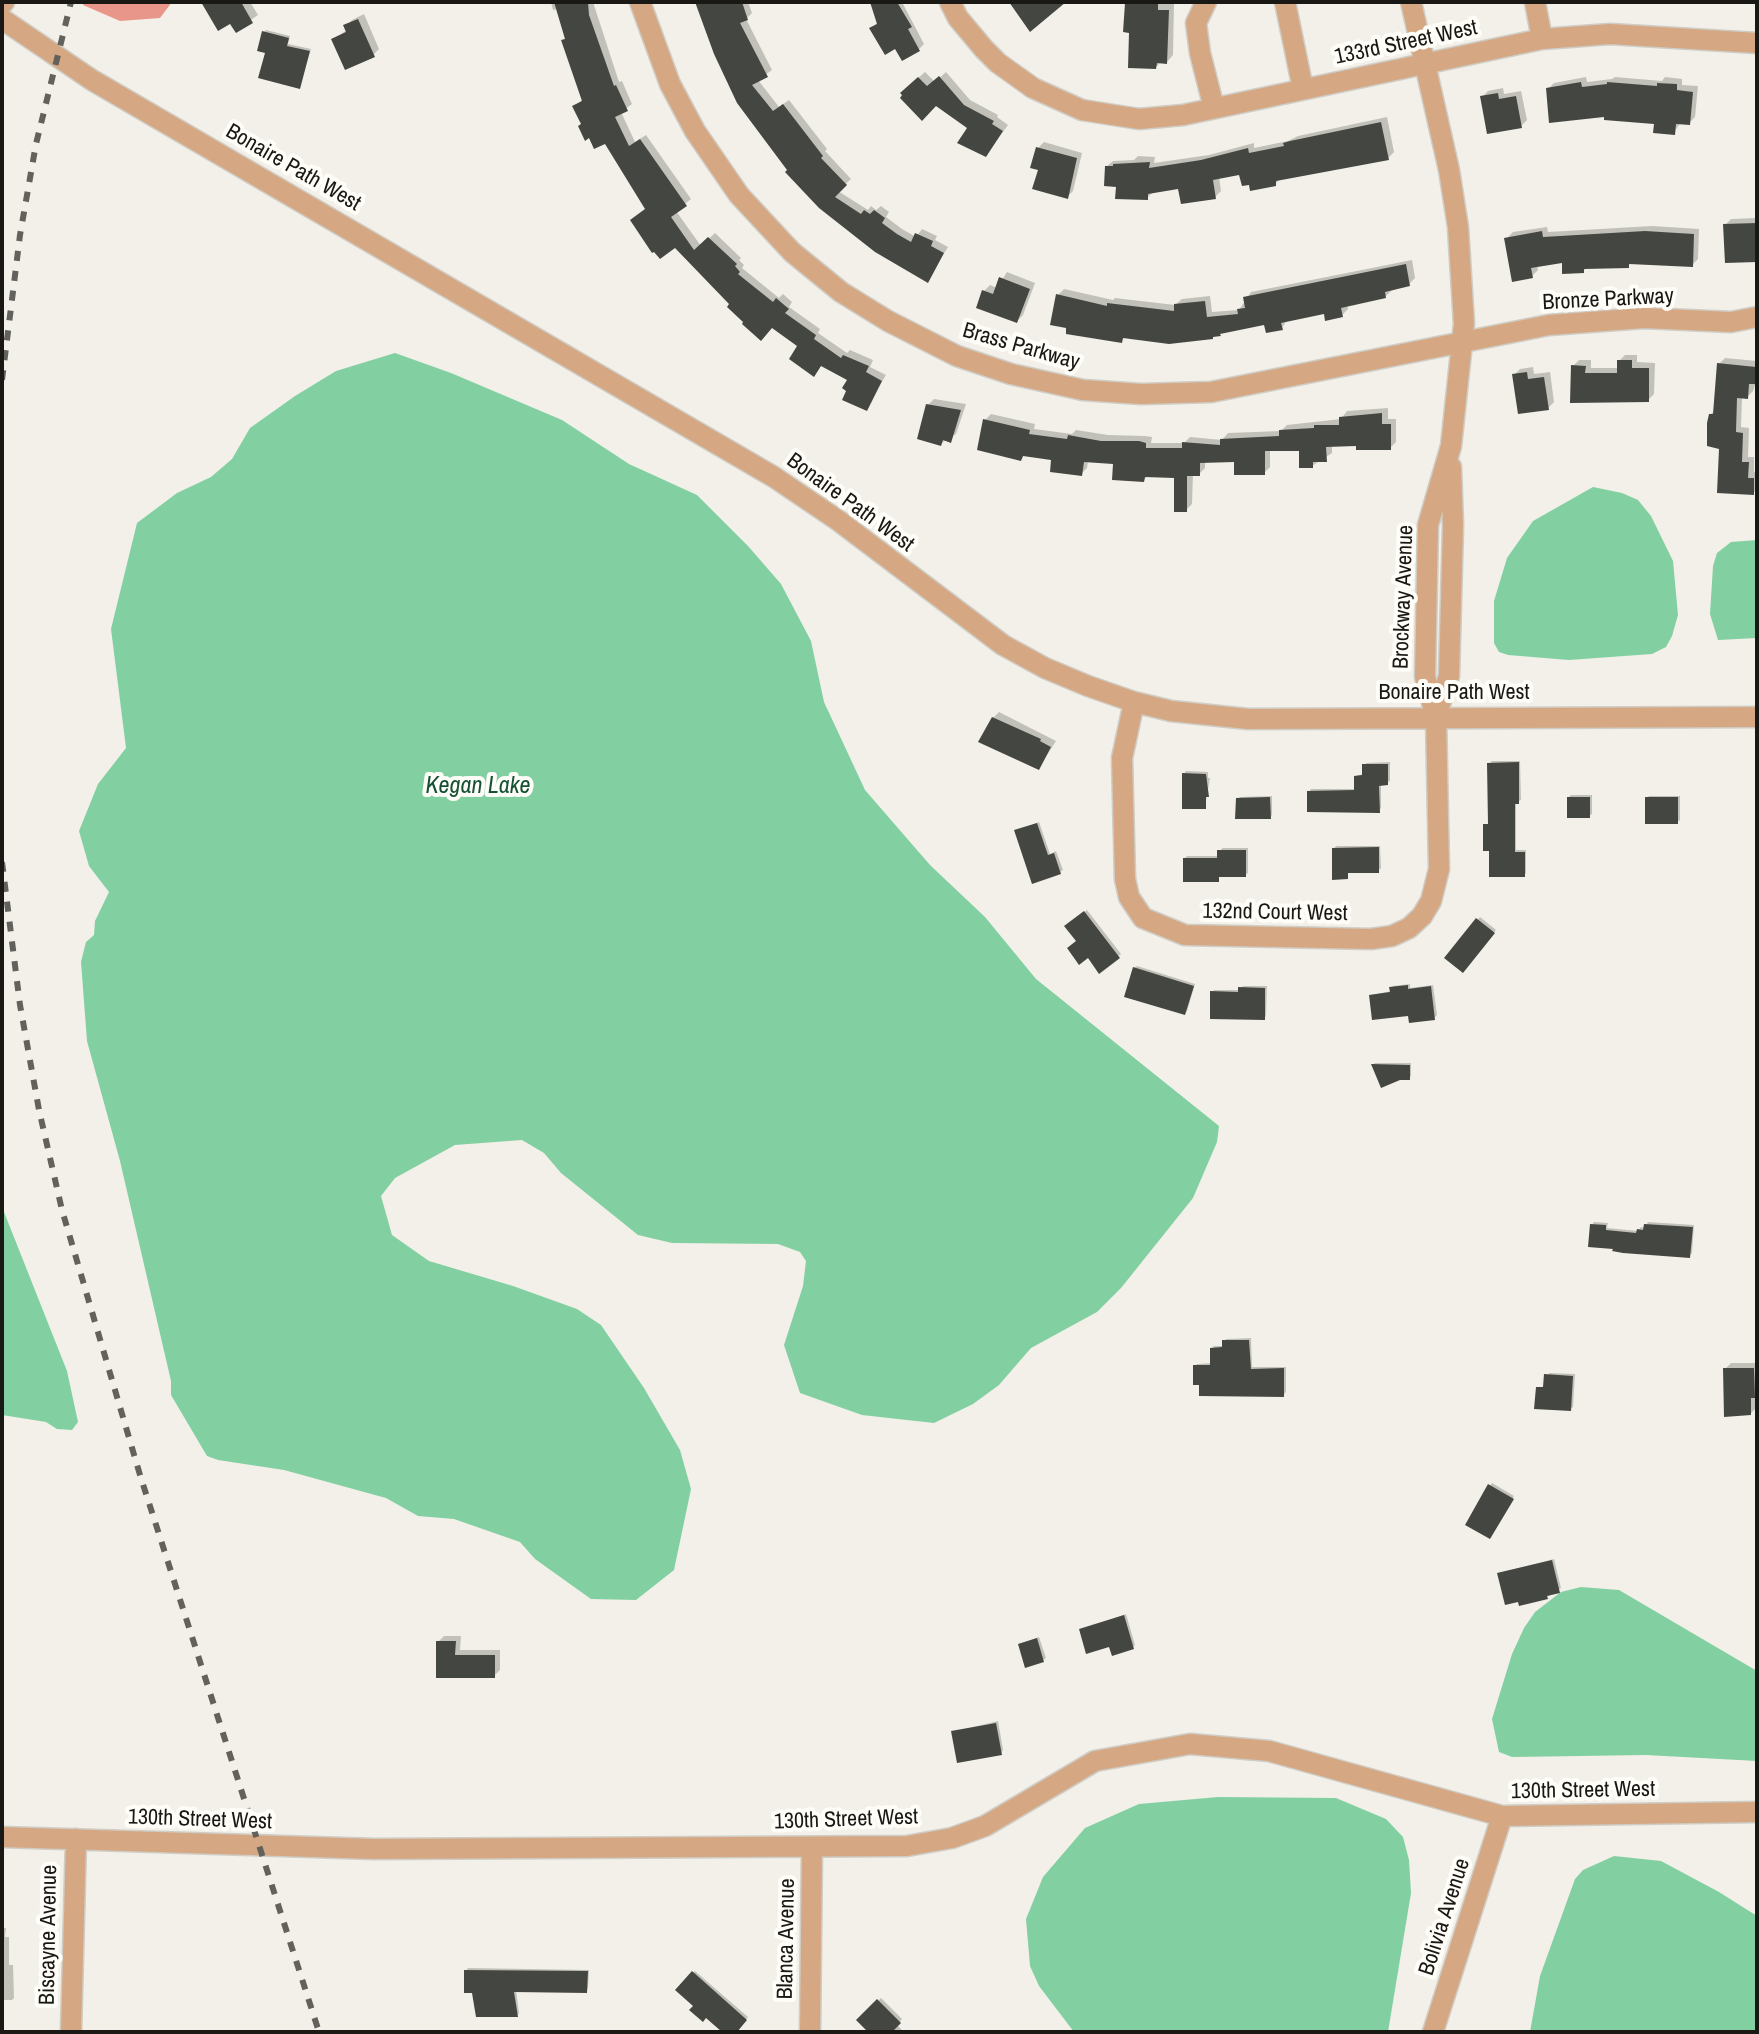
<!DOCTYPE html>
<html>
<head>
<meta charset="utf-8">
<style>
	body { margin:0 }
	#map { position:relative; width:1759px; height:2034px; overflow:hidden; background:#f2f0e8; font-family:"Archivo Narrow",sans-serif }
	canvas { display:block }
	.frame { position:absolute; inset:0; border:4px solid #191815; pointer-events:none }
</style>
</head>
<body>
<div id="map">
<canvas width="1759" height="2034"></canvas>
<div class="frame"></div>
</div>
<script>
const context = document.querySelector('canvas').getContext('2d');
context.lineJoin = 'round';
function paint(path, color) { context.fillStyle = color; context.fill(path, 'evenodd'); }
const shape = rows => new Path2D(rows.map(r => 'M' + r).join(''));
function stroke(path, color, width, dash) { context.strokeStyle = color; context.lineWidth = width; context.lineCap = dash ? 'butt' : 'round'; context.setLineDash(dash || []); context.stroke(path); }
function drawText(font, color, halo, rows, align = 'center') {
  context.font = font + ' "Archivo Narrow",sans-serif'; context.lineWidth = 8; context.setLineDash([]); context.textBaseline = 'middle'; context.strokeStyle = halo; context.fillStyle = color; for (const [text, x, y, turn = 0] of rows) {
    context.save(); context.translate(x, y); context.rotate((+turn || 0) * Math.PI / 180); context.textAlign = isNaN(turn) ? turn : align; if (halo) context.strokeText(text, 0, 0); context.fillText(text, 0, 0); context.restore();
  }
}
const forest = shape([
	[84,2,172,2,160,18,120,21,83,5]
]);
const water = shape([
	[395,353,451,373,562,420,629,464,697,495,748,546,781,584,811,641,824,702,865,790,930,865,985,917,1036,979,1219,1126,1217,1142,1193,1198,1121,1288,1097,1312,1031,1348,999,1385,973,1404,934,1423,862,1415,800,1393,784,1345,803,1286,806,1261,800,1252,778,1244,672,1243,638,1235,561,1173,544,1153,522,1140,455,1145,395,1178,381,1196,392,1235,429,1261,513,1286,577,1309,601,1325,644,1388,680,1450,691,1489,674,1570,636,1600,591,1599,535,1559,520,1542,454,1519,418,1516,386,1498,284,1470,218,1460,207,1456,171,1395,171,1381,120,1161,87,1041,81,962,86,942,94,935,95,921,109,892,89,866,79,831,98,784,126,748,111,629,137,523,177,493,211,477,232,459,250,428,295,396,336,371],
	[1593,487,1622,493,1638,500,1651,516,1673,561,1678,615,1672,636,1666,647,1652,654,1569,660,1508,655,1499,652,1494,643,1494,601,1507,558,1533,521],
	[1757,540,1757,638,1718,640,1710,614,1713,566,1717,553,1731,542],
	[2,1207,67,1371,78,1422,72,1430,57,1429,46,1422,2,1415],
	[1581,1587,1619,1590,1757,1671,1757,1761,1646,1755,1512,1757,1499,1752,1492,1719,1512,1654,1524,1628,1535,1612,1561,1592],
	[1218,1797,1336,1798,1386,1819,1403,1837,1409,1860,1411,1893,1388,2032,1074,2032,1039,1986,1030,1966,1026,1919,1043,1877,1085,1828,1139,1804],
	[1614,1856,1661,1861,1719,1892,1757,1916,1757,2032,1530,2032,1540,1976,1575,1879,1583,1870]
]);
const shadow = shape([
	[203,2,250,2,258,15,236,30,231,21],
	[551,2,593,2,619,82,622,81,632,104,621,112,635,142,646,135,691,199,676,211,701,246,715,233,741,258,739,260,744,265,742,268,779,298,783,294,792,302,789,307,820,329,818,333,847,353,850,350,873,360,870,367,886,375,866,408,849,379,822,365,814,374,800,346,772,326,732,304,647,209,606,141,583,124,575,106,583,99,563,40,567,37,558,9,553,10],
	[697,2,748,2,752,13,746,19,772,70,758,80,779,107,789,100,827,149,825,151,851,179,838,191,868,210,871,206,876,210,881,206,889,212,886,217,902,229,916,237,922,229,937,236,935,240,948,247,927,280,820,206],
	[872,2,902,2,924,44,918,50,896,46,872,28,878,22],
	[1127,2,1174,2,1173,55,1167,62,1162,61,1156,67,1131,31,1125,30],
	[364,14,379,49,373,55,334,39,347,30,346,26,352,20],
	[266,30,290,36,288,44,311,49,299,87,267,52,264,32],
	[925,72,935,82,946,72,970,100,998,115,997,117,1008,125,986,155,969,128,908,87],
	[1586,77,1587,82,1612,79,1615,77,1662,81,1665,77,1682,79,1682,85,1698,86,1695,117,1689,123,1681,122,1674,132,1656,122,1606,114,1548,89,1554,83],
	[1503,88,1504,94,1521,91,1527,120,1521,126,1482,97,1488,91],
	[1387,117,1394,152,1388,158,1281,178,1275,184,1241,172,1219,177,1221,191,1215,197,1180,187,1154,191,1147,198,1118,185,1106,167,1113,161,1134,160,1138,156,1155,157,1154,163,1209,155,1254,143,1254,148,1288,141,1298,136],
	[1044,142,1082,153,1073,191,1067,197,1038,148],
	[1757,218,1757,260,1725,225,1731,219],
	[1652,226,1699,229,1698,259,1692,265,1632,262,1628,266,1588,267,1583,271,1564,261,1537,265,1538,270,1532,276,1507,238,1513,232,1547,227,1548,232],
	[1412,260,1415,278,1409,284,1391,291,1385,297,1347,304,1348,309,1342,315,1325,311,1287,320,1282,328,1266,322,1126,336,1122,340,1058,295,1064,289,1113,300,1115,298,1175,305,1182,299,1210,296,1212,312,1239,310,1251,292],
	[1007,272,1035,283,1023,315,1017,321,984,291,990,285,997,288],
	[1625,355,1637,355,1637,362,1655,363,1654,394,1648,400,1572,401,1573,366,1579,360,1591,360,1591,368,1619,368,1619,361],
	[1725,358,1757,361,1757,379,1753,391,1747,397,1742,397,1741,427,1749,428,1748,457,1754,457,1754,472,1757,473,1757,489,1753,493,1721,448,1710,415,1715,410,1719,364],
	[1533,367,1534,374,1550,372,1554,402,1548,408,1514,375,1520,369],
	[934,399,966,404,956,434,940,444,928,405],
	[1388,408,1388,419,1396,419,1396,442,1390,448,1332,445,1332,453,1312,466,1301,449,1270,449,1270,467,1264,473,1236,460,1205,461,1205,468,1199,474,1193,474,1192,504,1186,510,1176,476,1148,475,1144,480,1115,462,1088,461,1087,468,1081,474,1054,459,1025,454,1021,459,985,420,991,414,1035,424,1034,429,1072,434,1076,430,1108,435,1145,436,1152,437,1151,443,1184,443,1190,437,1222,440,1228,433,1281,431,1287,425,1341,419,1347,411],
	[999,712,1056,741,1039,768,993,718],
	[1492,761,1520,761,1521,800,1516,802,1516,850,1526,850,1526,873,1524,875,1491,849,1485,825,1490,823,1489,764],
	[1390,762,1390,781,1381,784,1381,808,1379,811,1309,792,1311,789,1356,789,1356,776,1364,774,1366,763],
	[1186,771,1208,772,1208,778,1210,778,1205,807,1184,774],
	[1571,795,1592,795,1592,814,1589,816,1569,797],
	[1272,796,1272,815,1270,817,1238,799,1240,797],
	[1649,796,1680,796,1680,820,1677,822,1647,798],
	[1039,822,1050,854,1056,851,1063,870,1060,872,1016,831],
	[1336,846,1380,846,1381,868,1378,871,1349,871,1347,877,1334,849],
	[1222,848,1248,848,1248,873,1245,875,1220,875,1218,880,1185,858,1187,856,1219,856],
	[1087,910,1121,954,1100,971,1067,926],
	[1480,917,1496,930,1463,971,1448,955],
	[1137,966,1195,984,1187,1011,1185,1013,1134,968],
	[1410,984,1410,988,1433,985,1437,1015,1434,1018,1371,995,1392,991,1393,986],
	[1243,986,1267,986,1266,1016,1264,1018,1212,992,1214,990,1240,990],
	[1375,1063,1411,1063,1411,1076,1409,1078,1373,1065],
	[1594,1222,1608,1223,1607,1228,1638,1231,1641,1227,1645,1228,1648,1222,1694,1225,1692,1253,1689,1256,1623,1251,1592,1225],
	[1251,1338,1252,1367,1286,1367,1286,1392,1283,1395,1201,1383,1195,1366,1197,1364,1212,1363,1212,1348,1214,1346,1224,1346,1226,1339],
	[1731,1363,1757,1363,1757,1407,1751,1413,1725,1369],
	[1549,1373,1575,1374,1573,1407,1570,1409,1538,1388,1546,1386],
	[1492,1483,1514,1496,1492,1534,1490,1486],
	[1554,1559,1561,1588,1547,1597,1499,1573],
	[1126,1614,1135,1645,1133,1647,1110,1644,1081,1630],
	[444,1636,461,1636,460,1650,500,1650,500,1670,494,1676,438,1676,438,1642],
	[1039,1637,1046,1658,1043,1660,1020,1644],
	[998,1721,1003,1750,1001,1753,953,1732],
	[2,1928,6,1928,5,1937,9,1937,9,1965,13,1965,14,1998,12,2000,2,2000],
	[468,1968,589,1970,588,1988,586,1991,516,1990,519,2013,517,2015,466,1971],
	[695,1971,748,2017,734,2032,725,2032,678,1990],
	[881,1998,902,2019,897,2025,904,2032,871,2032,859,2020]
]);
const building = shape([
	[201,2,241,2,253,23,236,33,230,24,218,31],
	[554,2,588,2,589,15,614,86,616,85,628,111,615,117,629,146,640,139,687,206,671,217,694,250,708,237,737,264,735,266,740,272,738,274,773,302,776,298,789,309,785,313,816,335,814,339,841,358,843,355,869,366,866,372,882,381,867,411,842,400,846,391,842,388,847,380,821,366,814,377,789,359,797,346,772,328,761,341,742,324,743,322,727,307,729,304,675,248,660,259,654,252,652,253,630,220,645,209,605,144,594,149,589,138,585,141,578,126,581,124,572,106,582,101,561,40,565,39],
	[695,2,742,2,748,20,740,23,768,77,752,85,773,111,783,104,823,156,821,158,847,185,835,197,861,214,864,210,870,214,874,210,885,218,882,223,897,234,911,242,915,233,933,241,931,246,944,253,928,283,875,252,819,208,785,172,787,170,737,103,714,54],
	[870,2,897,2,912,27,908,29,920,51,902,61,895,49,885,55,869,28,877,24],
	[1009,2,1066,2,1030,32],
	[1125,3,1158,4,1158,10,1169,10,1167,64,1157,63,1156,69,1128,68,1129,33,1123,32],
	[358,19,375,57,345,70,331,39,346,32,343,25],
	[262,31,289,38,287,46,310,51,300,89,258,78,265,53,257,51],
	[939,76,964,105,994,121,992,124,1003,131,986,157,957,143,967,128,936,106,922,121,900,98,902,95,900,93,918,77,927,86],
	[1581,82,1582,87,1607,84,1607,82,1657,86,1657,83,1677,84,1677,90,1693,92,1690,125,1676,124,1675,135,1653,133,1654,124,1604,120,1604,117,1549,123,1546,88],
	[1498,93,1499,99,1516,96,1522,128,1487,134,1480,96],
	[1381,122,1389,160,1276,181,1276,186,1250,191,1249,185,1242,186,1239,175,1213,180,1216,199,1181,204,1178,189,1148,194,1148,200,1115,199,1116,187,1104,186,1105,166,1113,166,1113,164,1150,162,1149,168,1201,160,1248,148,1249,153,1284,146,1283,143,1290,141],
	[1036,147,1077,158,1068,199,1032,189,1038,170,1030,168],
	[1757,223,1757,262,1725,263,1723,224],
	[1542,231,1543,237,1645,231,1694,234,1693,267,1629,264,1629,268,1584,269,1584,273,1562,274,1562,263,1531,268,1533,278,1512,282,1504,238],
	[1406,264,1410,286,1385,292,1386,298,1341,308,1343,317,1325,321,1324,314,1281,323,1283,330,1266,333,1264,325,1220,334,1221,336,1213,337,1213,339,1169,344,1123,338,1122,343,1066,334,1066,328,1050,325,1056,294,1107,306,1107,303,1174,311,1174,304,1205,301,1207,317,1238,314,1237,309,1245,308,1243,297],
	[999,277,1030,289,1017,323,976,308,982,290,993,294],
	[1617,360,1632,360,1632,368,1649,368,1649,402,1570,403,1571,365,1586,366,1585,373,1617,373],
	[1717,363,1756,367,1755,384,1749,384,1748,399,1737,398,1736,432,1743,433,1742,462,1749,462,1748,478,1754,478,1754,495,1717,493,1719,449,1707,446,1707,423,1709,414,1713,414],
	[1527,372,1528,379,1544,377,1549,410,1518,414,1512,374],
	[926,404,961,410,951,443,943,440,941,446,917,439],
	[1382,413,1382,424,1391,424,1391,450,1356,450,1356,446,1326,447,1327,462,1313,462,1313,468,1299,468,1299,451,1265,451,1265,475,1234,475,1234,462,1200,463,1200,476,1187,476,1187,512,1174,512,1174,478,1145,477,1144,482,1112,480,1113,464,1084,462,1082,476,1050,472,1051,460,1023,456,1021,461,977,450,983,419,1030,430,1029,434,1067,439,1068,435,1101,441,1139,441,1146,443,1146,448,1182,448,1182,442,1220,445,1220,439,1279,436,1279,430,1314,428,1314,425,1339,425,1339,417],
	[992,717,1041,739,1040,741,1051,747,1039,770,978,742],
	[1519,762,1519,804,1515,804,1515,852,1525,852,1525,877,1489,877,1489,851,1483,851,1483,824,1488,824,1487,763],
	[1362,764,1388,764,1388,785,1379,786,1380,813,1307,812,1307,791,1354,790,1354,776,1362,775],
	[1182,773,1206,774,1209,797,1206,797,1206,809,1182,809],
	[1270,797,1271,819,1235,819,1236,798],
	[1567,797,1590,797,1590,818,1567,818],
	[1645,797,1678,797,1678,824,1645,824],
	[1037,823,1048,855,1054,853,1061,874,1032,884,1014,830],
	[1379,847,1379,873,1348,873,1348,879,1332,880,1332,848],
	[1217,850,1246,850,1246,877,1219,877,1219,882,1183,882,1183,858,1217,858],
	[1084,911,1120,958,1099,974,1088,958,1079,965,1067,948,1076,941,1064,926],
	[1476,918,1495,933,1463,973,1444,958],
	[1133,967,1194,986,1185,1015,1124,997],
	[1408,985,1408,989,1431,986,1435,1020,1409,1023,1408,1016,1372,1020,1369,995,1390,992,1389,987],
	[1238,987,1265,988,1265,1020,1210,1019,1210,991,1238,992],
	[1371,1064,1410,1065,1410,1080,1400,1080,1381,1088],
	[1590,1224,1606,1225,1606,1230,1636,1233,1637,1229,1643,1230,1644,1224,1693,1227,1690,1258,1623,1253,1612,1251,1613,1249,1588,1247],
	[1222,1340,1249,1340,1251,1369,1284,1368,1284,1397,1199,1396,1199,1385,1193,1385,1193,1365,1210,1365,1210,1348,1222,1347],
	[1723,1368,1754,1368,1755,1398,1751,1398,1751,1415,1724,1417],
	[1544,1374,1573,1376,1571,1411,1534,1409,1536,1387,1543,1387],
	[1488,1484,1514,1499,1490,1539,1465,1525],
	[1552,1560,1560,1593,1547,1596,1548,1599,1519,1606,1518,1602,1505,1605,1497,1573],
	[1124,1615,1134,1649,1112,1656,1109,1647,1086,1654,1079,1629],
	[1037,1638,1044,1662,1025,1668,1018,1644],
	[436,1641,456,1641,455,1655,495,1655,495,1678,436,1678],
	[996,1723,1002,1755,957,1763,951,1731],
	[464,1970,588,1971,587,1993,514,1992,518,2017,476,2017,472,1993,464,1993],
	[692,1971,747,2020,737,2032,722,2032,706,2018,703,2022,689,2010,693,2006,675,1990],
	[877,1999,901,2023,892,2032,868,2032,856,2020]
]);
const minor = shape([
	[640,2,670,84,695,131,739,195,792,252,841,292,888,321,957,356,1011,374,1083,390,1141,394,1211,392,1549,325,1644,318,1731,322,1757,317],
	[950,2,958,18,984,49,998,63,1033,88,1082,110,1139,119,1183,115,1542,39,1610,34,1757,43],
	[1206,2,1196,23,1200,53,1214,108],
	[1285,2,1303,89],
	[1535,2,1542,39],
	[2,4,4,2],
	[2,19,92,80,774,477,839,521,1003,645,1045,668,1088,686,1134,702,1171,711,1248,719,1757,717],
	[1134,702,1122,758,1125,879,1129,897,1143,918,1185,935,1371,939,1392,936,1409,928,1422,916,1431,901,1439,869,1436,717,1425,677,1428,525,1451,446,1464,324,1458,227,1449,170,1411,2],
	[1436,717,1449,676,1453,526,1451,467],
	[2,1837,374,1849,907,1846,952,1838,985,1826,1095,1761,1190,1744,1269,1751,1502,1816,1757,1812],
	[71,2032,76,1839],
	[810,2032,812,1847],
	[1433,2032,1502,1816]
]);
const rail = shape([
	[2,380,20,235,36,144,71,2],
	[2,862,20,1005,39,1110,62,1210,140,1475,319,2032]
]);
const streetNames = [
	["133rd Street West",1406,43,-12],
	["Bonaire Path West",293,168,30],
	["Bronze Parkway",1608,300,-3],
	["Brass Parkway",1021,347,16],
	["Bonaire Path West",850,503,36],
	["Brockway Avenue",1404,597,-88],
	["Bonaire Path West",1454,693],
	["132nd Court West",1275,913,1],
	["130th Street West",1583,1791,-1],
	["130th Street West",200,1820,2],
	["130th Street West",846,1820,-2],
	["Bolivia Avenue",1445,1917,-72],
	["Biscayne Avenue",49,1935,-89],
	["Blanca Avenue",787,1939,-89]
];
const waterNames = [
	["Kegan Lake",478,787]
];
paint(forest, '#e9968a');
paint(water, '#82d0a2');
paint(shadow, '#0003');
paint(building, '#444741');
stroke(minor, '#cfcdc6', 23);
stroke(minor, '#d5a883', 20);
stroke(rail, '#62615c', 6, [10, 10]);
drawText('22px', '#191815', '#fffdf8', streetNames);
drawText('italic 24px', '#155134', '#fffdf8', waterNames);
</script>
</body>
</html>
